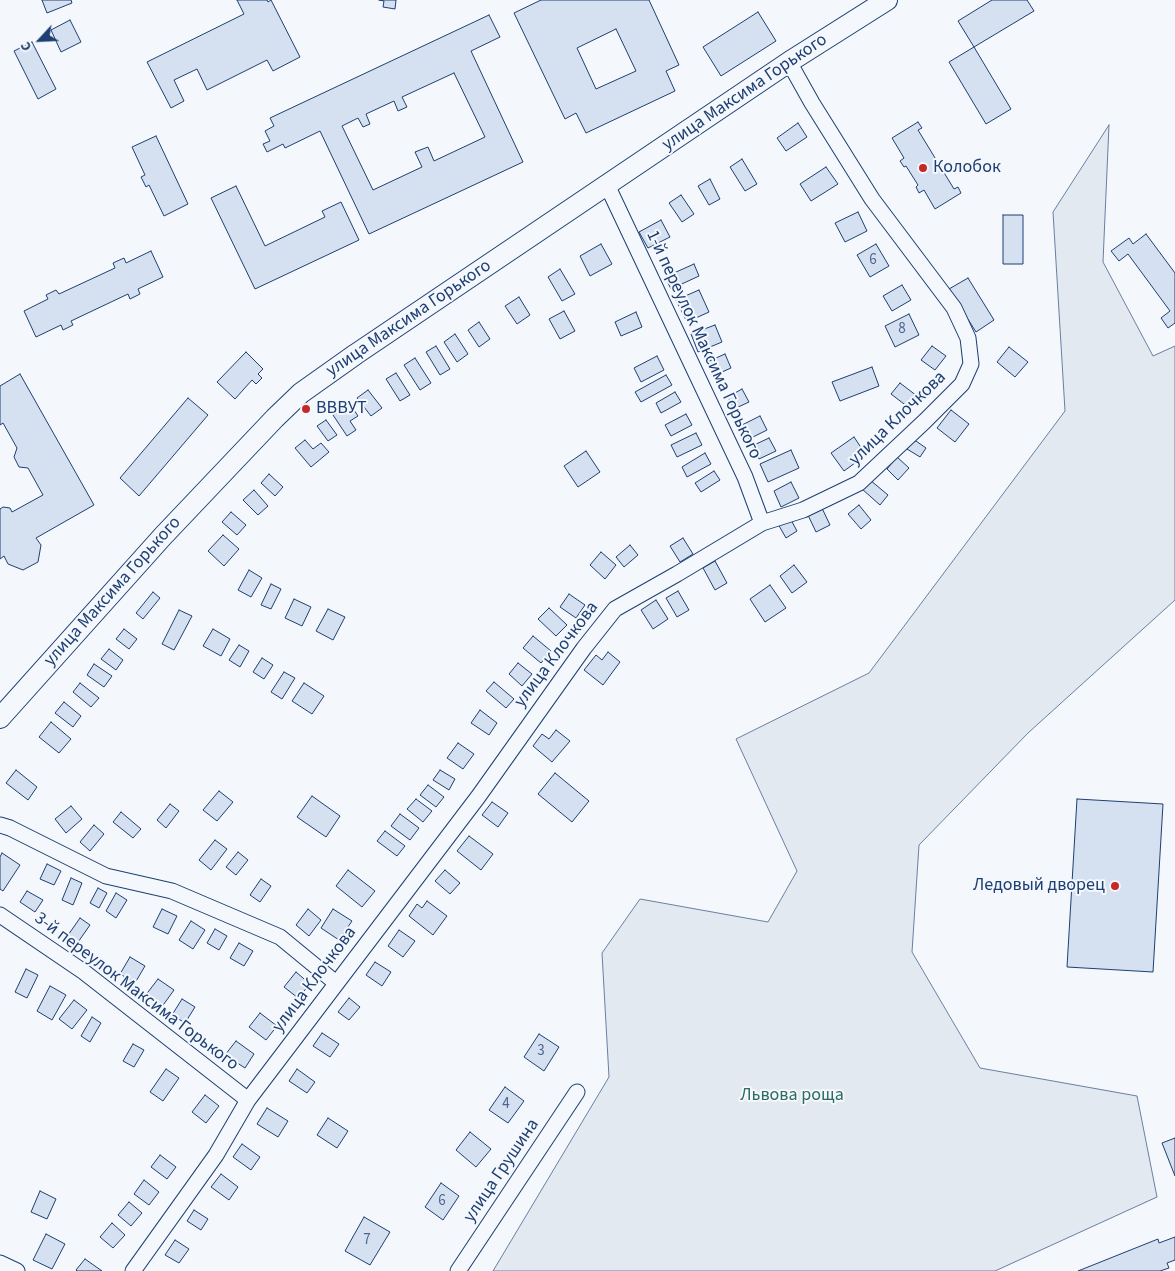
<!DOCTYPE html>
<html>
<head>
<meta charset="utf-8">
<style>
	body { margin:0 }
	#map { position:relative; width:1175px; height:1271px; overflow:hidden; background:#f4f7fb; font-family:"Source Sans 3",sans-serif }
	canvas { display:block }
	.north { position:absolute; left:15px; top:15px; width:50px; height:50px; -webkit-text-stroke:4px #f4f7fb; paint-order:stroke; rotate:245deg; font-size:14px; font-weight:700; line-height:20px; text-align:center; color:#1d3f73 }
	.north::after { content:''; display:block; margin:auto; width:18px; height:22px; background:#1d3f73; clip-path:polygon(50% 0,100% 100%,50% 72%,0 100%) }
</style>
</head>
<body>
<div id="map">
<canvas width="1175" height="1271"></canvas>
<div class="north">С</div>
</div>
<script>
const context = document.querySelector('canvas').getContext('2d');
context.lineJoin = 'round';
function paint(path, color) { context.fillStyle = color; context.fill(path, 'evenodd'); }
const shape = rows => new Path2D(rows.map(r => 'M' + r).join(''));
function stroke(path, color, width, dash) { context.strokeStyle = color; context.lineWidth = width; context.lineCap = dash ? 'butt' : 'round'; context.setLineDash(dash || []); context.stroke(path); }
function drawText(font, color, halo, rows, align = 'center') {
  context.font = font + ' "Source Sans 3",sans-serif'; context.lineWidth = 4; context.setLineDash([]); context.textBaseline = 'middle'; context.strokeStyle = halo; context.fillStyle = color; for (const [text, x, y, turn = 0] of rows) {
    context.save(); context.translate(x, y); context.rotate((+turn || 0) * Math.PI / 180); context.textAlign = isNaN(turn) ? turn : align; if (halo) context.strokeText(text, 0, 0); context.fillText(text, 0, 0); context.restore();
  }
}
const green = shape([
	[1109,125,1103,262,1153,356,1175,346,1175,600,1028,733,919,845,912,952,980,1068,1137,1096,1157,1197,995,1271,493,1271,609,1077,602,953,640,899,768,922,797,871,736,739,869,673,1065,411,1053,212,1109,125]
]);
const building = shape([
	[42,0,71,0,72,3,47,13,42,0],
	[237,0,267,0,268,2,271,0,300,57,273,71,267,60,207,90,197,69,174,80,184,101,171,108,147,62,244,14,237,0],
	[379,0,396,0,395,9,383,7,384,1,379,0],
	[541,0,649,0,679,65,666,71,675,91,586,133,576,113,565,119,514,13,541,0],
	[616,29,636,71,596,89,577,48,616,29],
	[992,0,1027,0,1034,11,974,47,958,21,992,0],
	[758,12,776,41,721,76,703,47,758,12],
	[489,15,500,37,471,51,523,162,369,234,320,131,285,148,283,144,267,152,263,144,270,141,265,131,274,126,270,118,489,15],
	[454,73,485,137,434,161,428,147,415,152,422,167,373,190,342,126,358,118,363,127,370,124,366,114,394,101,398,111,407,107,402,97,454,73],
	[70,20,81,42,61,52,51,30,70,20],
	[32,42,56,89,38,99,14,51,32,42],
	[974,47,1011,109,986,124,949,62,974,47],
	[918,122,922,128,918,130,954,189,958,187,961,193,935,209,924,190,919,193,916,187,918,185,906,166,904,167,900,161,904,158,892,138,918,122],
	[798,123,807,137,786,151,777,138,798,123],
	[156,136,188,204,164,216,149,185,146,187,141,177,145,175,132,147,156,136],
	[742,159,757,184,745,191,730,167,742,159],
	[826,167,838,184,811,201,800,184,826,167],
	[710,179,720,199,709,205,698,186,710,179],
	[236,186,265,246,325,217,322,211,341,202,359,240,255,289,211,198,236,186],
	[681,195,694,214,682,222,669,203,681,195],
	[858,212,867,231,845,242,835,223,858,212],
	[1003,215,1023,215,1023,264,1003,264,1003,215],
	[661,220,670,237,648,248,639,232,661,220],
	[1146,234,1175,273,1175,323,1168,328,1161,318,1170,311,1128,254,1119,261,1111,251,1129,238,1133,244,1146,234],
	[601,244,612,264,590,276,580,256,601,244],
	[876,244,889,266,870,277,857,255,876,244],
	[151,251,163,277,138,289,140,294,130,299,128,294,71,321,73,325,63,330,61,325,36,337,24,311,48,299,46,295,56,290,59,294,115,268,113,263,124,258,126,263,151,251],
	[694,264,699,276,671,289,665,277,694,264],
	[560,269,575,294,562,301,548,277,560,269],
	[968,278,994,320,976,332,949,289,968,278],
	[902,285,911,300,892,311,883,296,902,285],
	[699,290,709,312,687,322,676,300,699,290],
	[519,297,530,315,517,324,505,306,519,297],
	[564,311,575,331,560,339,549,319,564,311],
	[636,312,642,327,621,336,615,322,636,312],
	[909,314,919,335,895,347,885,326,909,314],
	[479,322,490,339,479,347,468,330,479,322],
	[715,325,722,342,698,352,691,334,715,325],
	[455,334,468,354,457,362,444,342,455,334],
	[436,346,450,369,440,375,426,352,436,346],
	[932,346,946,356,935,370,921,360,932,346],
	[1009,347,1028,362,1015,377,997,362,1009,347],
	[246,352,263,369,258,374,262,378,256,384,252,380,235,399,217,382,246,352],
	[725,354,731,368,713,376,707,362,725,354],
	[657,356,664,370,641,382,634,368,657,356],
	[415,358,431,383,420,390,404,365,415,358],
	[872,367,879,386,840,401,832,382,872,367],
	[396,373,410,395,400,401,386,379,396,373],
	[20,374,94,505,36,538,41,545,38,562,23,570,8,564,4,556,0,559,0,509,3,507,10,508,12,512,43,495,28,468,19,467,14,457,17,448,3,423,0,425,0,386,20,374],
	[666,375,672,385,641,402,635,392,666,375],
	[900,383,917,396,908,407,891,394,900,383],
	[742,389,749,402,734,409,728,397,742,389],
	[368,390,382,408,371,416,357,398,368,390],
	[675,392,681,402,661,413,656,403,675,392],
	[188,398,208,415,139,496,120,478,188,398],
	[350,404,358,416,350,421,356,430,347,436,333,415,350,404],
	[951,410,969,424,955,442,937,428,951,410],
	[686,414,692,425,671,436,665,425,686,414],
	[760,416,767,430,749,439,742,425,760,416],
	[326,420,337,435,328,441,317,426,326,420],
	[696,433,702,445,677,457,671,445,696,433],
	[854,437,866,455,844,471,831,453,854,437],
	[769,438,776,451,759,459,752,446,769,438],
	[913,439,926,448,920,457,907,449,913,439],
	[305,440,313,449,321,443,329,452,311,467,295,448,305,440],
	[791,450,799,468,768,482,760,464,791,450],
	[586,451,600,472,578,487,564,466,586,451],
	[705,453,711,464,687,477,682,467,705,453],
	[897,457,909,468,898,480,887,469,897,457],
	[714,471,720,480,701,492,695,483,714,471],
	[269,474,283,487,275,496,261,483,269,474],
	[870,480,888,495,880,505,862,489,870,480],
	[791,482,799,498,781,507,774,491,791,482],
	[254,490,268,506,258,515,243,500,254,490],
	[859,505,871,520,861,529,848,514,859,505],
	[821,506,830,525,816,532,807,513,821,506],
	[231,512,246,525,237,535,222,522,231,512],
	[790,518,797,531,786,538,778,524,790,518],
	[223,535,239,549,224,566,208,551,223,535],
	[683,538,693,554,680,562,670,546,683,538],
	[630,545,638,555,624,567,616,557,630,545],
	[601,552,616,565,605,579,590,565,601,552],
	[715,561,727,583,715,590,703,568,715,561],
	[794,565,807,582,792,593,780,576,794,565],
	[249,570,262,578,251,597,238,590,249,570],
	[271,584,281,589,271,609,261,605,271,584],
	[770,585,786,608,765,622,750,599,770,585],
	[678,591,689,610,677,617,666,598,678,591],
	[153,592,160,598,143,619,136,613,153,592],
	[569,594,585,605,576,618,560,607,569,594],
	[294,599,311,607,302,626,285,618,294,599],
	[656,600,668,619,653,629,641,610,656,600],
	[549,608,567,625,556,636,538,619,549,608],
	[328,609,345,617,333,640,316,631,328,609],
	[179,610,192,616,174,650,162,644,179,610],
	[124,629,137,639,129,649,116,639,124,629],
	[213,629,230,639,221,656,203,646,213,629],
	[533,636,551,651,541,663,523,648,533,636],
	[239,645,249,651,240,667,229,660,239,645],
	[109,649,123,660,116,670,101,659,109,649],
	[608,652,620,662,603,685,584,670,596,655,602,660,608,652],
	[262,658,273,665,264,679,253,672,262,658],
	[518,663,532,674,522,686,509,674,518,663],
	[94,664,112,676,104,687,87,675,94,664],
	[284,672,295,678,282,699,271,692,284,672],
	[494,682,514,699,506,708,486,691,494,682],
	[80,683,99,698,91,707,73,692,80,683],
	[304,683,324,696,312,714,292,701,304,683],
	[64,702,81,716,73,727,55,713,64,702],
	[480,710,497,723,489,735,471,723,480,710],
	[51,722,71,739,59,753,39,737,51,722],
	[556,730,570,741,552,762,533,746,542,734,549,739,556,730],
	[458,743,474,754,463,769,447,758,458,743],
	[16,770,37,787,28,800,6,783,16,770],
	[440,770,455,779,449,790,433,780,440,770],
	[555,773,589,801,572,822,538,794,555,773],
	[428,785,444,797,436,807,420,795,428,785],
	[219,791,233,802,217,821,203,810,219,791],
	[312,796,340,816,326,837,297,817,312,796],
	[416,799,432,811,423,822,407,809,416,799],
	[1077,799,1163,804,1153,972,1067,967,1077,799],
	[492,802,508,813,498,827,482,815,492,802],
	[170,804,179,811,166,828,157,820,170,804],
	[71,806,82,819,66,833,55,819,71,806],
	[121,812,141,829,133,838,113,822,121,812],
	[400,814,419,828,410,840,391,826,400,814],
	[94,825,104,834,90,851,80,842,94,825],
	[385,831,405,846,397,856,377,841,385,831],
	[469,836,493,854,481,870,457,851,469,836],
	[215,840,227,849,211,870,199,860,215,840],
	[238,852,248,860,236,875,226,867,238,852],
	[2,853,20,865,3,891,0,889,0,857,2,853],
	[47,864,61,871,54,885,40,879,47,864],
	[348,870,375,891,362,907,336,886,348,870],
	[445,870,460,883,450,894,435,881,445,870],
	[71,878,82,883,73,905,62,900,71,878],
	[261,879,271,886,260,902,250,895,261,879],
	[98,888,107,893,99,908,90,903,98,888],
	[27,891,43,900,35,912,20,902,27,891],
	[116,893,127,900,116,918,106,911,116,893],
	[427,901,447,916,433,935,409,916,417,904,422,908,427,901],
	[162,909,177,916,168,934,153,927,162,909],
	[308,909,321,920,309,936,296,925,308,909],
	[333,909,352,921,339,940,321,928,333,909],
	[80,918,90,925,76,945,66,938,80,918],
	[191,921,205,930,193,949,179,940,191,921],
	[215,929,227,936,219,950,207,943,215,929],
	[399,930,415,941,403,957,388,946,399,930],
	[239,943,253,951,244,966,230,958,239,943],
	[130,957,145,966,135,983,120,974,130,957],
	[375,962,391,972,382,986,366,975,375,962],
	[26,969,38,975,27,998,15,992,26,969],
	[296,972,310,984,298,998,284,987,296,972],
	[158,979,174,990,161,1008,145,996,158,979],
	[50,986,66,995,52,1020,37,1011,50,986],
	[349,998,360,1007,349,1020,338,1012,349,998],
	[182,999,195,1007,185,1023,172,1015,182,999],
	[74,1000,87,1010,72,1029,59,1019,74,1000],
	[260,1013,277,1026,266,1040,249,1027,260,1013],
	[92,1017,101,1023,90,1042,81,1036,92,1017],
	[322,1033,339,1044,330,1057,313,1046,322,1033],
	[539,1034,559,1047,544,1071,524,1057,539,1034],
	[236,1041,254,1054,245,1068,225,1055,236,1041],
	[133,1044,144,1050,134,1067,123,1061,133,1044],
	[166,1069,179,1078,163,1101,150,1092,166,1069],
	[297,1069,315,1082,307,1093,289,1081,297,1069],
	[505,1087,524,1101,508,1123,489,1110,505,1087],
	[205,1095,219,1106,206,1123,192,1112,205,1095],
	[267,1108,288,1121,278,1137,257,1124,267,1108],
	[328,1118,348,1131,337,1148,317,1135,328,1118],
	[470,1132,491,1149,476,1167,456,1150,470,1132],
	[1175,1138,1175,1176,1162,1143,1175,1138],
	[242,1144,260,1157,251,1170,233,1157,242,1144],
	[160,1155,176,1167,167,1179,151,1167,160,1155],
	[221,1174,238,1187,229,1200,211,1187,221,1174],
	[144,1180,159,1192,149,1205,134,1194,144,1180],
	[441,1183,459,1196,443,1220,425,1207,441,1183],
	[40,1191,56,1199,47,1219,31,1212,40,1191],
	[129,1202,142,1213,131,1226,118,1215,129,1202],
	[194,1210,208,1219,201,1230,187,1221,194,1210],
	[364,1217,390,1232,370,1265,345,1251,364,1217],
	[112,1223,125,1235,113,1248,100,1237,112,1223],
	[46,1234,65,1244,52,1269,33,1260,46,1234],
	[1175,1237,1175,1260,1167,1263,1169,1268,1160,1271,1078,1271,1158,1239,1159,1243,1175,1237],
	[175,1240,189,1249,179,1263,165,1255,175,1240],
	[85,1259,102,1271,77,1271,76,1270,85,1259]
]);
const minor = shape([
	[607,185,745,477,762,523],
	[0,825,10,828,106,876,172,891,280,937,336,983],
	[0,915,84,972,248,1100],
	[0,1263,17,1271],
	[133,1271,216,1155,248,1100,478,797,584,648,615,609,677,574,762,523,803,510,859,483,925,421,962,384,971,364,968,338,954,308,872,199,812,103,789,62],
	[458,1271,577,1092]
]);
const major = shape([
	[0,718,163,536,275,418,301,393,356,354,789,62,887,0]
]);
const markers = [
	[923,168,5,"#c62828"],
	[306,409,5,"#c62828"],
	[1115,886,5,"#c62828"]
];
const numberNames = [
	["6",873,261],
	["8",902,330],
	["3",541,1052],
	["4",506,1105],
	["6",442,1202],
	["7",367,1241]
];
const streetNames = [
	["улица Максима Горького",745,93,-34],
	["улица Максима Горького",409,319,-34],
	["1-й переулок Максима Горького",703,345,65],
	["улица Клочкова",898,419,-44],
	["улица Максима Горького",113,592,-48],
	["улица Клочкова",557,655,-53],
	["улица Клочкова",315,980,-53],
	["3-й переулок Максима Горького",136,992,37],
	["улица Грушина",502,1171,-56]
];
const poiNames = [
	["Колобок",933,168],
	["ВВВУТ",316,409],
	["Ледовый дворец",1105,886,"right"]
];
const parkNames = [
	["Львова роща",792,1096]
];
paint(green, '#e3e9f0');
stroke(green, '#687fa3', 1);
paint(building, '#d5e0f0');
stroke(building, '#1d3f73', 1);
stroke(minor, '#1d3f73', 17);
stroke(major, '#1d3f73', 22);
stroke(minor, '#f4f7fb', 15);
stroke(major, '#f4f7fb', 20);
for (const [x, y, r, color] of markers) { const dot = new Path2D(); dot.arc(x, y, r, 0, 2 * Math.PI); context.fillStyle = color; context.fill(dot); stroke(dot, '#f4f7fb', 2); }
drawText('15px', '#4b6792', null, numberNames);
drawText('18px', '#1d3f73', '#f4f7fb', streetNames);
drawText('18px', '#1d3f73', '#f4f7fb', poiNames, 'left');
drawText('18px', '#2c6c60', '#f4f7fb', parkNames);
</script>
</body>
</html>
